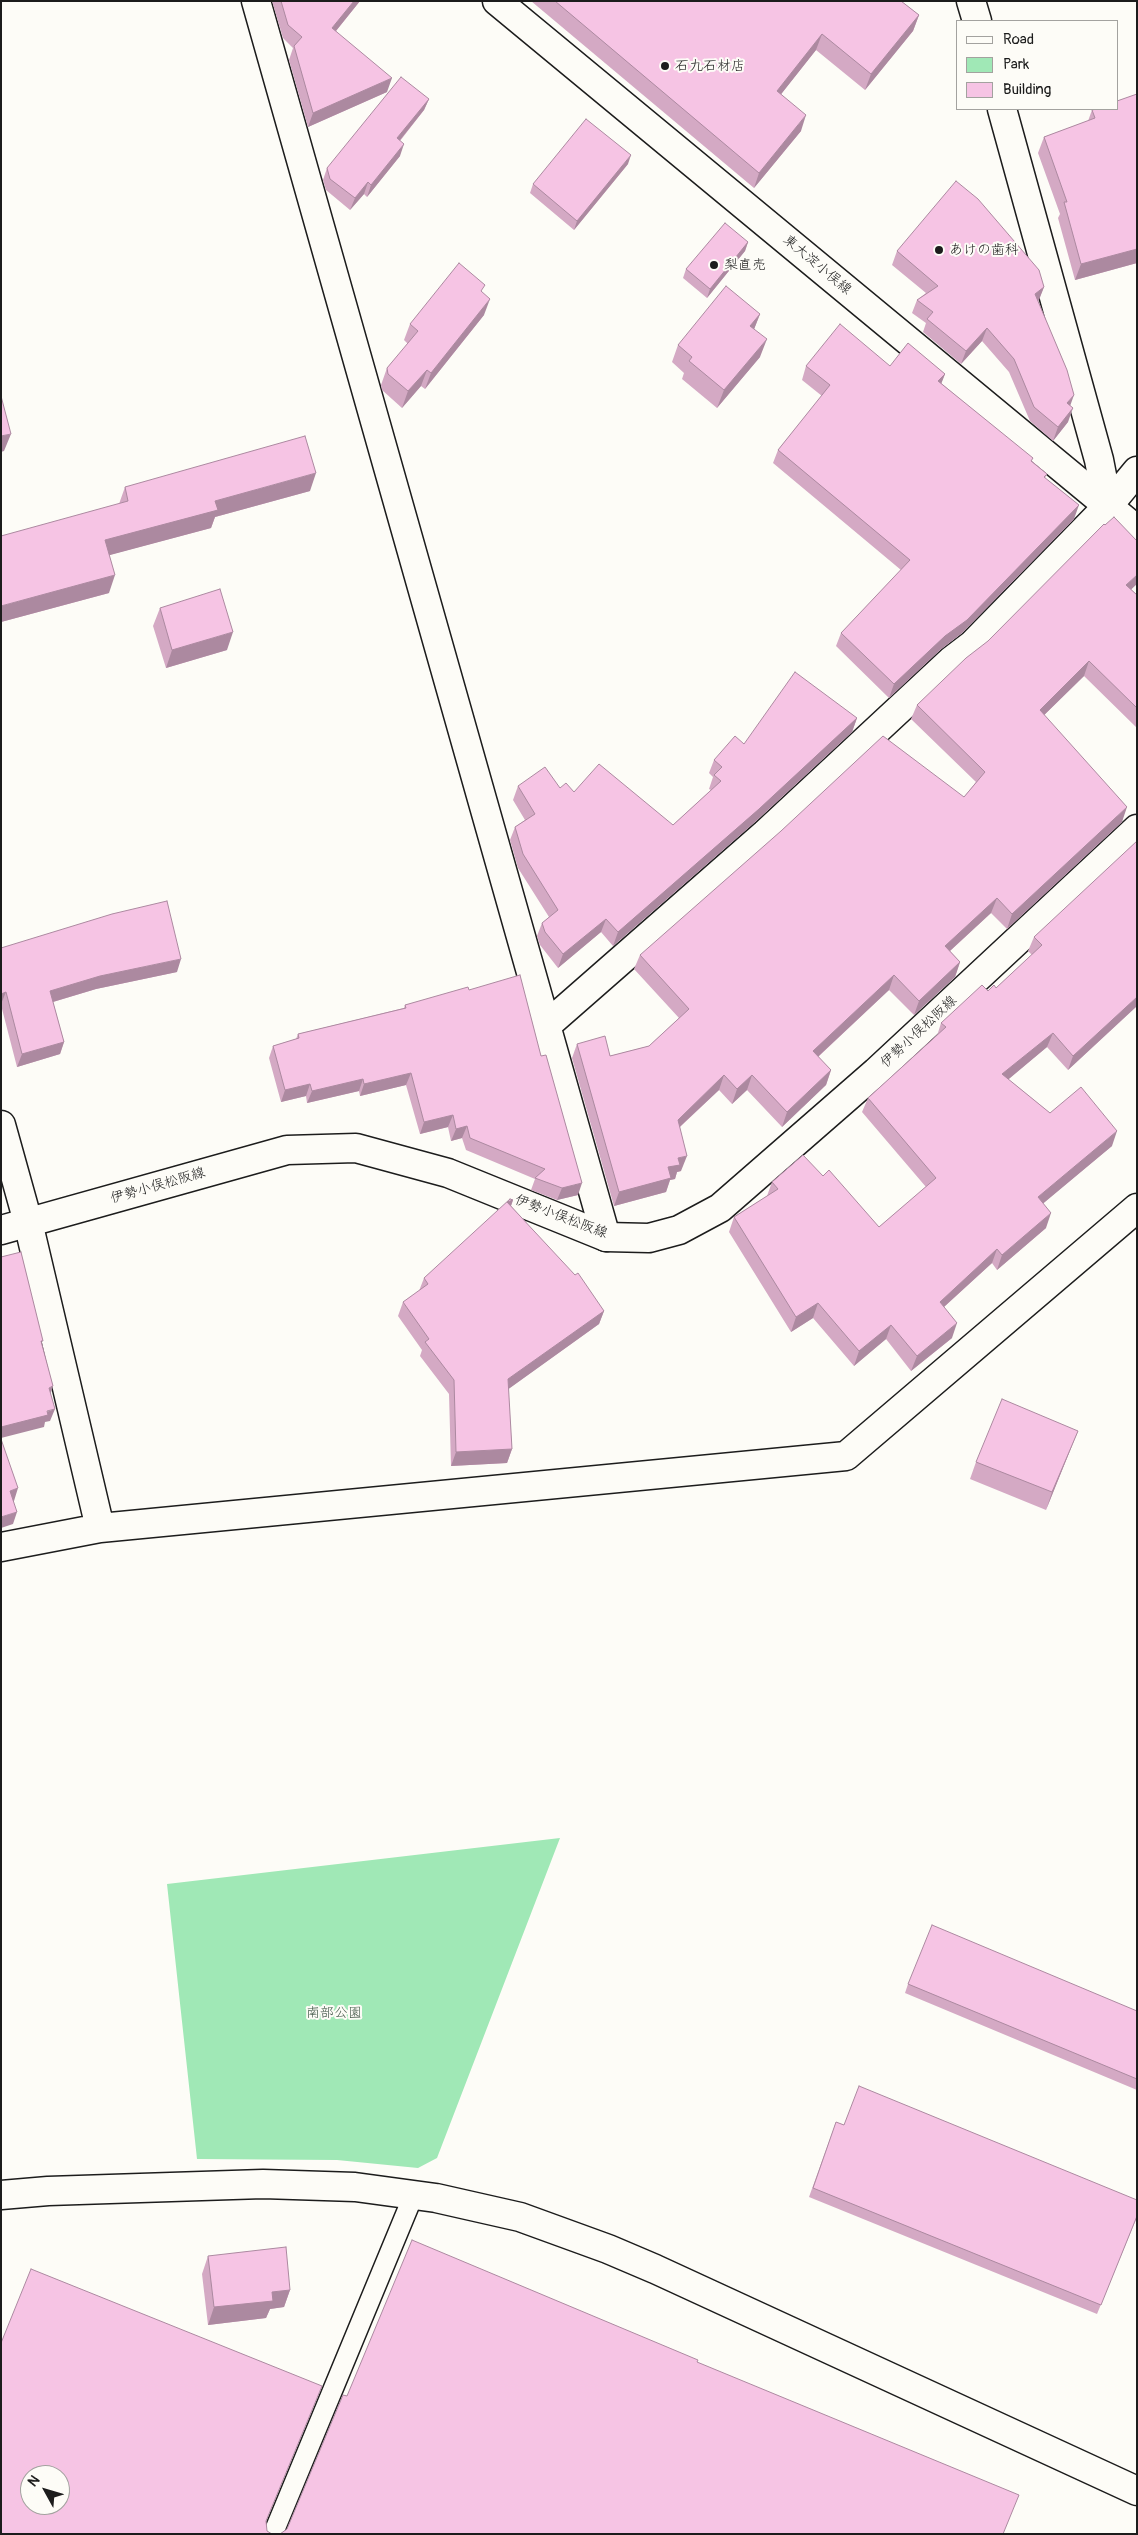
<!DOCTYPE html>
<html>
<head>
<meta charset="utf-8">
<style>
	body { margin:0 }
	#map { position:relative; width:1138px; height:2535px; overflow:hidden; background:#fdfcf7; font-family:Pangolin,sans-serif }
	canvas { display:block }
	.frame { position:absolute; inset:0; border:2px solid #1c1c1c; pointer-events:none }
	.legend { position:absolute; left:956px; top:20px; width:162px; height:90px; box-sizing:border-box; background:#fdfcf7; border:1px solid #a3a29f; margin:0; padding:6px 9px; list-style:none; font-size:15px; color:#1c1c1c }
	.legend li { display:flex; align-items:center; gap:10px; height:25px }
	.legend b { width:25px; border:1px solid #a3a29f }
	.north { position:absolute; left:20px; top:2465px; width:50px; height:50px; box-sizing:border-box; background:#fdfcf7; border:1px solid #a3a29f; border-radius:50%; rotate:309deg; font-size:14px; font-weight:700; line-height:20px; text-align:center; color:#1c1c1c }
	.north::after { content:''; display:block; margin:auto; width:18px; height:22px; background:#1c1c1c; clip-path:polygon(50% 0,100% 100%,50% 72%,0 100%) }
</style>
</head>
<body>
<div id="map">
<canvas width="1138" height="2535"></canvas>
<div class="frame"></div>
<ul class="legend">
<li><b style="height:6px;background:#fdfcf7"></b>Road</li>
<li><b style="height:14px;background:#a0e8b6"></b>Park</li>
<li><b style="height:14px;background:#f6c4e4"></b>Building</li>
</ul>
<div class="north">N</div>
</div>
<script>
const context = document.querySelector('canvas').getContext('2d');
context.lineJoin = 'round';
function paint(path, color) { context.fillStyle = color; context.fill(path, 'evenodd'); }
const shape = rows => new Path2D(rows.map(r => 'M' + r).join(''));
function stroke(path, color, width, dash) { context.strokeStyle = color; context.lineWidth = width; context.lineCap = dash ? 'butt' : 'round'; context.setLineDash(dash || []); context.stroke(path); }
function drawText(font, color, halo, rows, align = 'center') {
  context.font = font + ' Pangolin,"Klee One",sans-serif'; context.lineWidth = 4; context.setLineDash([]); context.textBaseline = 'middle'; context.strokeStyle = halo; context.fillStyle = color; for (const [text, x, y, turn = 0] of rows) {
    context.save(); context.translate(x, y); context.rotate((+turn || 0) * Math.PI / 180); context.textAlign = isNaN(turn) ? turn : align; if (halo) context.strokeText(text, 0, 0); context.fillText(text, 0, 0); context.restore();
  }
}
const green = shape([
	[560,1838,437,2158,418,2168,337,2160,197,2159,167,1884]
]);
const service = shape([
	[273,2534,414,2194]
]);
const minor = shape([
	[256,1,606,1237],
	[971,1,977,21],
	[547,1025,765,834,951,661,972,645,1108,506,1099,460,1002,109],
	[1,1125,28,1222,100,1528],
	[1,1547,100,1528,846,1456,1137,1208]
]);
const tertiary = shape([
	[1108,506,1137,471],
	[1,2195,48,2191,263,2184,355,2187,436,2198,520,2217,608,2249,655,2269,1137,2491]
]);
const secondary = shape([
	[497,1,1137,530],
	[1,1230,287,1150,356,1148,448,1173,606,1237,649,1238,679,1230,720,1208,876,1072,1137,829]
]);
const wall = shape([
	[272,1,360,1,336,31,387,92,308,127,289,60,293,48,283,38],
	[531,1,901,1,919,15,913,31,865,90,816,50,781,94,801,131,754,188],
	[429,99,424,110,400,141,400,156,367,197,364,194,350,210,326,190,323,180,327,168],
	[1096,109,1137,263,1075,280,1058,218,1060,214,1038,153,1044,137,1088,121,1092,110],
	[628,164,574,230,530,193,533,184],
	[748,242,745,251,707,298,683,278,686,269],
	[897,251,1044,287,1038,301,1070,406,1068,422,1053,441,1030,421,1009,372,982,341,961,364,923,332,926,323,912,313,917,300,926,293,892,265],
	[483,293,484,315,425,389,421,386,402,408,382,390,381,385,387,368,408,344,404,340,410,324],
	[760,314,754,329,760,357,717,408,682,379,684,373,672,362,678,345],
	[806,366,890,366,945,374,941,383,1047,474,1045,478,1074,519,962,633,940,650,889,698,836,646,841,633,901,570,773,463,778,450,822,396,802,380],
	[125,487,310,491,215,517,211,528,109,555,109,593,1,622,119,504],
	[1131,589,1137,595,1137,728,1084,676,1044,715,1122,822,1007,929,991,913,950,951,960,962,955,977,914,1015,889,990,818,1057,831,1070,826,1085,782,1127,747,1090,732,1104,719,1090,680,1127,681,1171,677,1172,675,1179,670,1180,666,1192,614,1206,572,1058,577,1044,610,1056,649,1046,679,1018,634,969,640,955,964,797,976,782,911,719,917,705],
	[160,608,227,650,166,668,153,626],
	[857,718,852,732,755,822,613,946,601,932,558,968,540,945,537,936,542,923,549,917,518,868,510,840,515,827,525,820,513,800,518,786,560,788,574,792,673,825,711,790,709,789,713,777,709,773,714,760,744,744],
	[1034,937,1137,1006,1068,1070,1047,1047,1008,1079,1050,1113,1112,1146,1043,1203,1046,1228,997,1270,992,1263,944,1307,952,1338,911,1371,886,1339,854,1366,813,1318,791,1332,729,1232,734,1217,767,1196,772,1182,823,1176,879,1227,926,1187,862,1112,868,1098,937,1036,941,1023,988,991,996,988,1032,955,1028,951],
	[1,948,177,972,96,989,53,1002,64,1042,60,1054,17,1067,1,1005],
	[469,990,578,1195,557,1200,531,1190,535,1179,466,1150,462,1138,451,1141,448,1127,420,1134,406,1085,360,1096,359,1091,307,1103,306,1096,281,1102,269,1058,273,1046,296,1039,298,1034,404,1008,405,1005],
	[513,1200,511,1206,604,1311,599,1324,508,1389,512,1449,507,1463,451,1466,449,1394,420,1356,422,1350,398,1316,403,1302,419,1291,424,1278],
	[1078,1431,1046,1510,970,1479,976,1462],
	[908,1984,1137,2011,1137,2090,905,1993],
	[836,2122,844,2125,1137,2217,1097,2314,809,2197],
	[208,2256,290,2290,284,2307,270,2309,266,2318,208,2325,202,2274]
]);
const shadedWall = shape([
	[354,1,360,1,327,42,332,28],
	[919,15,913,31,865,90,871,74],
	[822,34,816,50,771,107,777,91],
	[392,78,387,92,308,127,313,113],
	[429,99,424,110,392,150,397,138],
	[806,115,801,131,754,188,759,173],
	[404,144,400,156,367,197,371,185],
	[631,155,628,164,574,230,577,221],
	[368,182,364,194,350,210,355,198],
	[748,242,745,251,707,298,710,289],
	[1137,249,1137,263,1075,280,1081,264],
	[1044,287,1039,300,1030,307,1035,294],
	[490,299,484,315,425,389,431,373],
	[760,314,753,332,750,326],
	[987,328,982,341,961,364,966,351],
	[767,339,760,357,717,408,724,390],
	[427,370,421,386,402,408,408,391],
	[945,374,940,387,938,381],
	[1074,395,1069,409,1067,403],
	[1073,408,1068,422,1053,441,1058,427],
	[11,434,4,451,1,452,1,436],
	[316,473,310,491,215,517,211,528,99,558,105,540,215,501],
	[1079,505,1074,519,962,633,940,650,889,698,894,684],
	[115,575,109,593,1,622,1,606],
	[1137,575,1137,584,1121,599,1126,585],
	[233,632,227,650,166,668,172,650],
	[1089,661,1084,676,1034,725,1040,710],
	[857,718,852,732,755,822,613,946,618,932],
	[1127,807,1122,822,1007,929,1012,914],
	[997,898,991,913,939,961,945,946],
	[606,919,601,932,558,968,563,954],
	[181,959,177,972,96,989,46,1004,50,991,100,976],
	[960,962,955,977,914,1015,919,1001],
	[894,975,889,990,808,1066,813,1051],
	[6,992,1,1004,1,994],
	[1137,997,1137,1006,1068,1070,1073,1056],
	[1053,1033,1047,1047,997,1089,1002,1074],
	[64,1042,60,1054,17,1067,22,1054],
	[831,1070,826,1085,782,1127,787,1112],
	[411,1073,406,1085,360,1096,364,1084],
	[724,1075,719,1090,672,1134,678,1120],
	[752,1075,747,1090,732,1104,737,1089],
	[363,1079,359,1091,307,1103,312,1091],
	[310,1084,306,1096,281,1102,285,1090],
	[453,1115,448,1127,420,1134,424,1122],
	[467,1126,462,1138,451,1141,456,1129],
	[1117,1131,1112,1146,1033,1212,1038,1197],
	[687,1156,681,1171,677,1172,675,1179,670,1180,666,1192,614,1206,619,1192,668,1167,678,1158],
	[582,1183,578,1195,557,1200,562,1188],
	[513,1200,508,1214,507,1202],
	[1051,1213,1046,1228,997,1270,1002,1255],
	[997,1249,992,1263,934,1316,940,1302],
	[818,1303,813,1318,791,1332,796,1317],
	[604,1311,599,1324,503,1393,508,1379],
	[957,1323,952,1338,911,1371,917,1356],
	[891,1325,886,1339,854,1366,859,1351],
	[53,1386,49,1399,49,1388],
	[55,1409,50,1421,45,1422,44,1427,1,1438,1,1427],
	[1078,1431,1071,1448,1046,1510,1052,1492],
	[512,1449,507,1463,451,1466,456,1452],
	[18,1488,14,1501,5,1504,10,1491],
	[17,1512,13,1524,1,1528,1,1517],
	[290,2290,284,2307,270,2309,266,2318,208,2325,214,2307,272,2292]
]);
const building = shape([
	[281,1,354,1,332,28,392,78,313,113,294,46,302,37,288,25,281,1],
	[555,1,901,1,919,15,871,74,822,34,777,91,806,115,759,173,555,1],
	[401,77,429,99,397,138,404,144,371,185,368,182,355,198,330,179,327,168,401,77],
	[1137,94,1137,249,1081,264,1064,202,1067,202,1044,137,1095,118,1092,110,1096,109,1117,109,1117,101,1137,94],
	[586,119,631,155,577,221,533,184,586,119],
	[956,181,978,199,1039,270,1044,287,1035,294,1067,370,1074,395,1067,403,1073,408,1058,427,1034,407,1014,359,987,328,966,351,927,319,933,312,917,300,938,286,897,251,956,181],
	[725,223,748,242,710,289,686,269,725,223],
	[459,263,485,285,481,291,490,299,431,373,427,370,408,391,388,374,387,368,418,331,410,324,459,263],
	[726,286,760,314,750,326,767,339,724,390,689,361,692,357,678,345,726,286],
	[840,324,890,366,908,343,945,374,938,381,1033,458,1031,461,1047,474,1044,477,1079,505,967,620,945,636,894,684,841,633,910,560,778,450,830,385,806,366,840,324],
	[1,396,11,434,1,436,1,396],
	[305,436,316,473,215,501,218,510,105,540,115,575,1,606,1,536,128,501,125,487,305,436],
	[1114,517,1137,541,1137,575,1126,585,1137,595,1137,708,1089,661,1040,710,1127,807,1012,914,997,898,945,946,960,962,919,1001,894,975,813,1051,831,1070,787,1112,752,1075,737,1089,724,1075,678,1120,687,1156,678,1158,680,1165,668,1167,671,1178,619,1192,577,1044,605,1036,610,1056,649,1046,689,1009,640,955,781,831,883,736,964,797,985,772,917,705,966,658,988,641,1104,524,1105,525,1114,517],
	[220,589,233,632,172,650,160,608,220,589],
	[795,672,857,718,759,809,618,932,606,919,563,954,545,932,542,923,558,910,523,854,515,827,535,814,518,786,545,767,560,788,566,783,574,792,599,764,673,825,721,781,714,775,722,767,714,760,735,736,744,744,795,672],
	[1137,841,1137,997,1073,1056,1053,1033,1002,1074,1050,1113,1081,1087,1117,1131,1038,1197,1051,1213,1002,1255,997,1249,940,1302,957,1323,917,1356,891,1325,859,1351,818,1303,796,1317,734,1217,778,1189,772,1182,803,1155,823,1176,829,1170,879,1227,936,1178,868,1098,946,1027,941,1023,982,985,988,991,994,985,996,988,1042,945,1034,937,1137,841],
	[167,901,181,959,100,976,50,991,64,1042,22,1054,6,992,1,994,1,948,112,914,167,901],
	[520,975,541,1056,546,1055,582,1183,562,1188,535,1178,545,1169,470,1138,467,1126,456,1129,453,1115,424,1122,411,1073,364,1084,363,1079,312,1091,310,1084,285,1090,273,1046,299,1038,298,1034,406,1008,405,1005,468,987,469,990,520,975],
	[510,1199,513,1200,507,1202,575,1275,578,1273,604,1311,508,1379,512,1449,456,1452,454,1380,425,1342,429,1339,403,1302,428,1284,424,1278,510,1199],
	[21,1252,43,1341,41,1341,53,1386,49,1388,55,1409,47,1411,48,1415,1,1427,1,1257,21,1252],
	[1002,1399,1078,1431,1052,1492,976,1462,1002,1399],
	[1,1439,18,1488,10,1491,17,1512,1,1517,1,1439],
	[932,1925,1137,2011,1137,2079,908,1984,932,1925],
	[859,2086,1137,2200,1137,2216,1101,2305,813,2188,836,2122,844,2125,859,2086],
	[412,2240,698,2360,697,2362,1019,2495,1003,2534,280,2534,287,2529,343,2395,347,2396,412,2240],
	[286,2247,290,2290,272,2292,273,2301,214,2307,208,2256,286,2247],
	[31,2269,322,2386,266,2521,267,2531,272,2534,1,2534,1,2343,31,2269],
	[30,2475,60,2475,60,2505,30,2505,30,2475]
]);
const markers = [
	[665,66,5,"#1c1c1c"],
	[939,250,5,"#1c1c1c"],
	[714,265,5,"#1c1c1c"]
];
const poiNames = [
	["石九石材店",675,66],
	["あけの歯科",949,250],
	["梨直売",724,265]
];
const streetNames = [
	["東大淀小俣線",817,265,40],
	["伊勢小俣松阪線",919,1032,-43],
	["伊勢小俣松阪線",158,1186,-16],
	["伊勢小俣松阪線",561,1217,21]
];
const parkNames = [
	["南部公園",334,2013]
];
paint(green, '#a0e8b6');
stroke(service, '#1c1c1c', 22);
stroke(minor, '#1c1c1c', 31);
stroke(tertiary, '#1c1c1c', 31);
stroke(secondary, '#1c1c1c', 31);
stroke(service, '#fdfcf7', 19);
stroke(minor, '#fdfcf7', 28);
stroke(tertiary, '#fdfcf7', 28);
stroke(secondary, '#fdfcf7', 28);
paint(wall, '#d4a9c4');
paint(shadedWall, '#ac89a0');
paint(building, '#f6c4e4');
stroke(building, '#ac89a0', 1);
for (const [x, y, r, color] of markers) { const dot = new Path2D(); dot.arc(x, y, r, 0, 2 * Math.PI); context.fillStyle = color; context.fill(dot); stroke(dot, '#fdfcf7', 2); }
drawText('14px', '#1c1c1c', '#fdfcf7', poiNames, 'left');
drawText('14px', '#1c1c1c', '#fdfcf7', streetNames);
drawText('14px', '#44594a', '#fdfcf7', parkNames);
</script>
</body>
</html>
